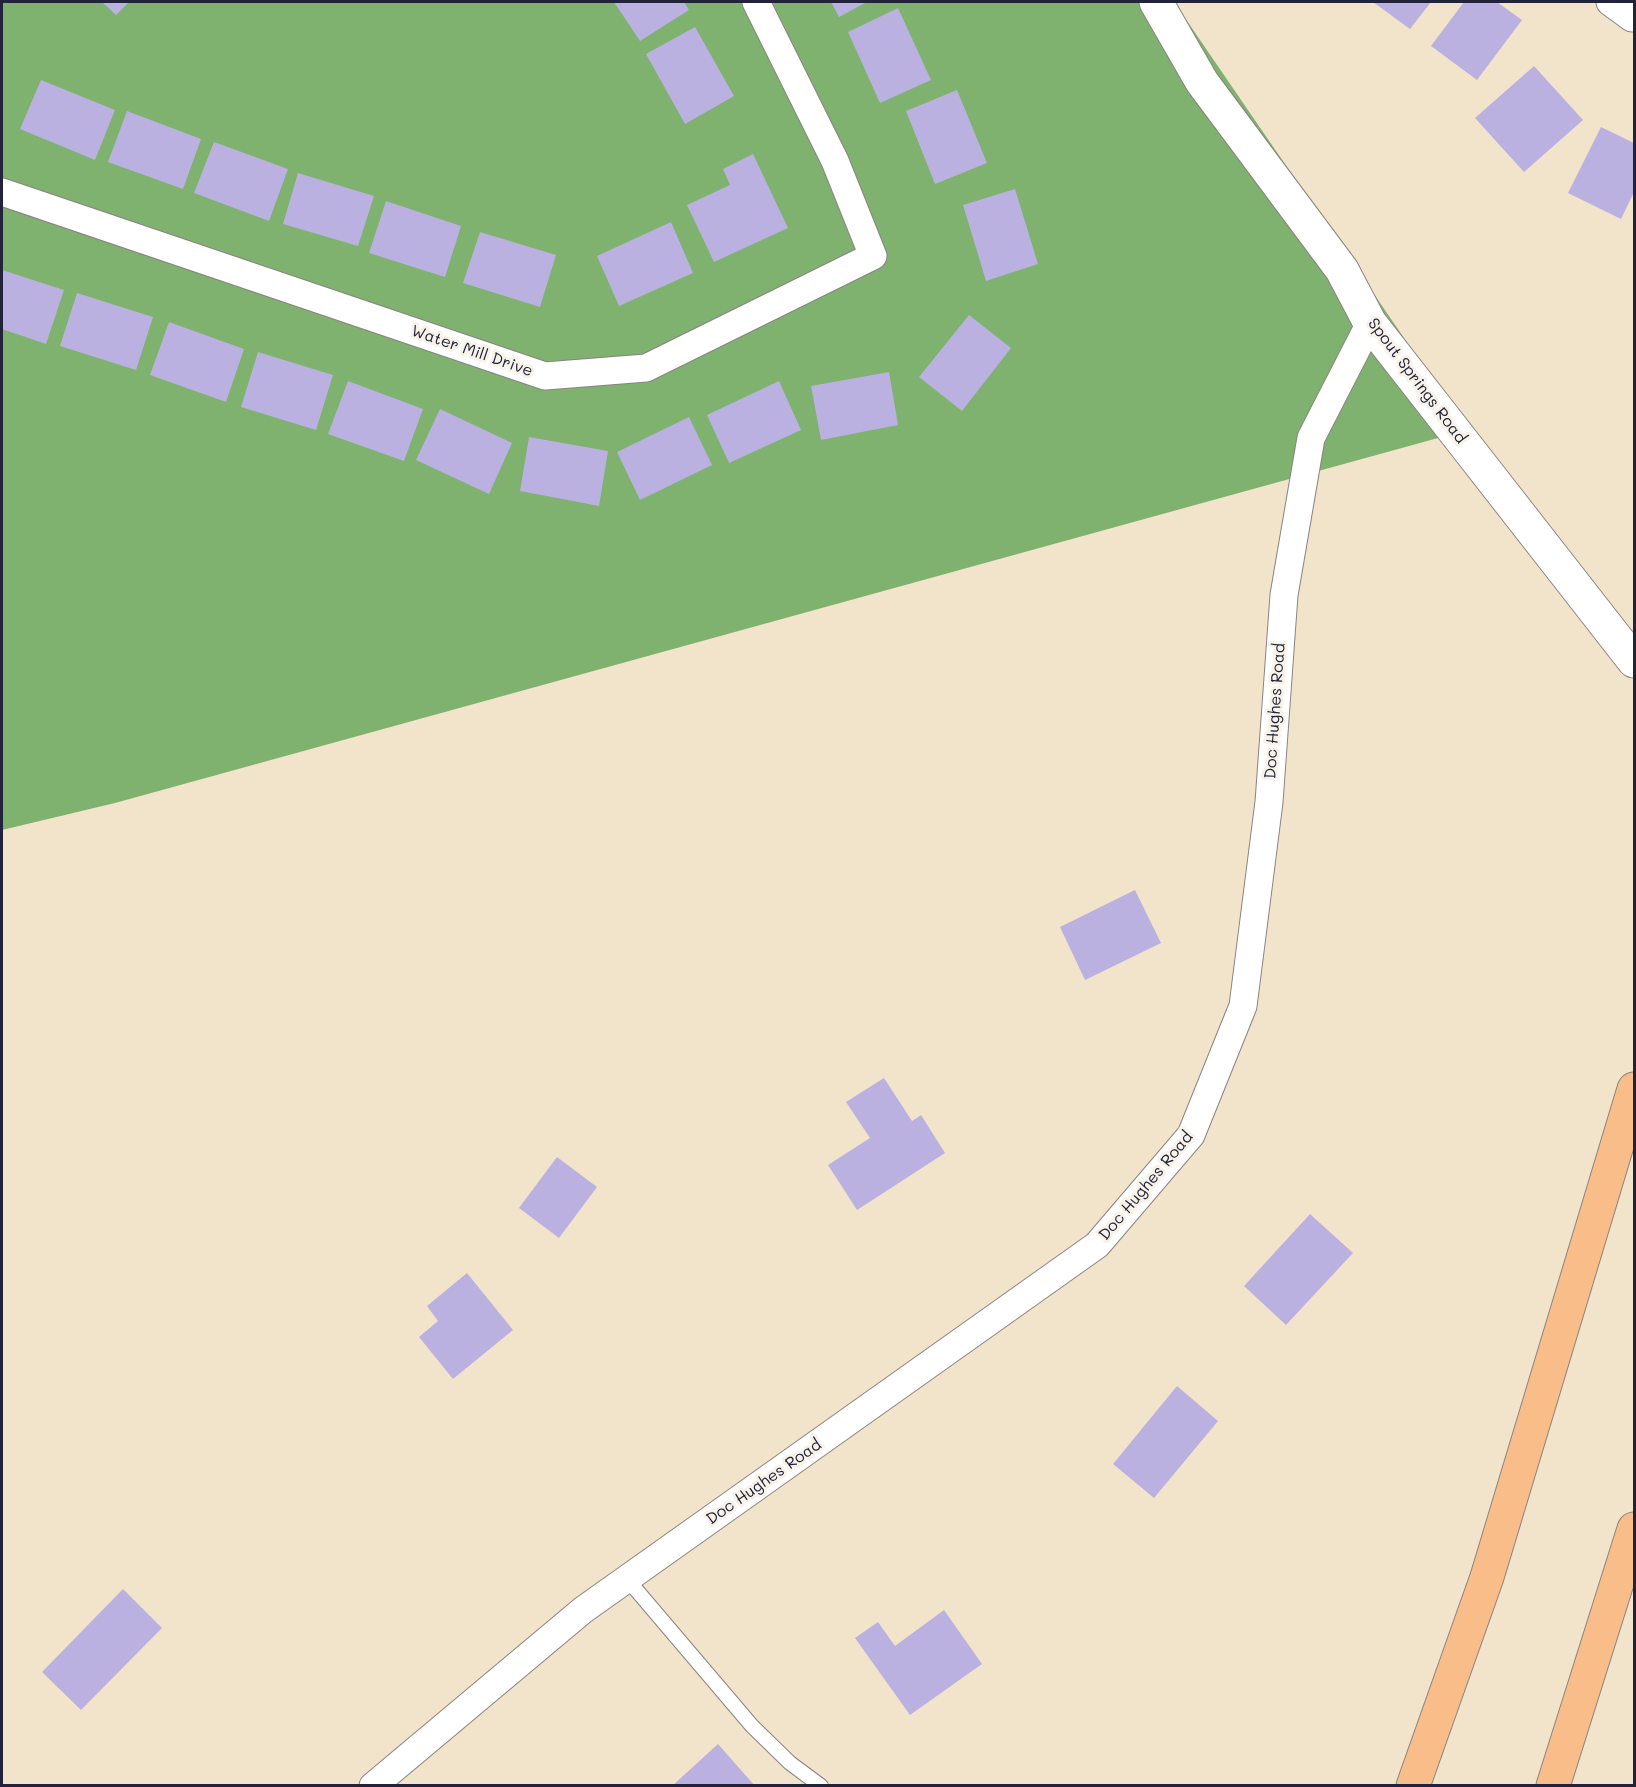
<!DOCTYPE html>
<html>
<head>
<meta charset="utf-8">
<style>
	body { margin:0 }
	#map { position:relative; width:1636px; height:1787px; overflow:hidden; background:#f2e4ca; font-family:Mali,sans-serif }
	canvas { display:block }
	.frame { position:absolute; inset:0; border:3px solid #22223b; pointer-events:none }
</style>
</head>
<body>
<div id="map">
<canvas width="1636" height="1787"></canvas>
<div class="frame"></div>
</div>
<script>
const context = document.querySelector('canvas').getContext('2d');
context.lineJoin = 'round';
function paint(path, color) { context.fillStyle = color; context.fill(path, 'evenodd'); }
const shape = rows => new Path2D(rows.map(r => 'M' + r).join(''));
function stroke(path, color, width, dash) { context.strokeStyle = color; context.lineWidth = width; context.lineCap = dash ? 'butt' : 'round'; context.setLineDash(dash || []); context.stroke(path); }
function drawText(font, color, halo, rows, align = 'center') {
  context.font = font + ' Mali,sans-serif'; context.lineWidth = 6; context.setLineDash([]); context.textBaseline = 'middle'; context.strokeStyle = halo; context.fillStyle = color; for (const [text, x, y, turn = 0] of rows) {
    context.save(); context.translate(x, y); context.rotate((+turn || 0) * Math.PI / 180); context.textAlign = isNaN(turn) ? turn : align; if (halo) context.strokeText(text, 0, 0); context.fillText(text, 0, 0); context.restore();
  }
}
const forest = shape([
	[2,2,1174,2,1467,430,115,803,2,830]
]);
const building = shape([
	[102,2,129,2,116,15],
	[614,2,684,2,689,10,640,41],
	[831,2,867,2,839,17],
	[1373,2,1431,2,1410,29],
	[1464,2,1497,2,1522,20,1477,80,1431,46],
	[898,8,931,80,880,103,848,32],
	[695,27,734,96,685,124,646,54],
	[1534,66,1583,120,1524,172,1475,118],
	[41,80,115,110,95,160,20,129],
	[957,90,987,163,935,184,906,111],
	[127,111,201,139,183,189,108,162],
	[1601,127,1634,143,1634,192,1621,219,1568,193],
	[214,142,288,169,269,221,194,193],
	[753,154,788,228,714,262,687,205,730,185,723,169],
	[298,173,374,196,358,246,283,224],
	[1015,189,1038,264,986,281,963,205],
	[386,201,461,226,445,277,369,253],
	[671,222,693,273,619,306,597,256],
	[480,232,556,255,540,307,463,283],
	[2,270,64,290,46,344,2,329],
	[77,293,153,317,136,370,60,346],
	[969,315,1011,348,962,411,919,377],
	[169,322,244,349,226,402,150,375],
	[258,352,333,375,316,430,241,407],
	[889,372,898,425,821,440,811,386],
	[348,381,423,409,404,461,328,434],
	[779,381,801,430,729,463,707,415],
	[440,409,512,443,489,494,416,460],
	[689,417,712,465,640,500,617,452],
	[529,437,608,451,599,506,520,491],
	[1135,890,1161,943,1085,980,1060,927],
	[884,1078,912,1121,921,1115,945,1153,857,1210,828,1165,870,1138,846,1102],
	[557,1157,597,1187,559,1238,519,1208],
	[1310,1214,1353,1253,1286,1325,1244,1286],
	[467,1273,513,1330,453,1379,419,1337,438,1321,427,1306],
	[1177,1386,1218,1421,1154,1498,1113,1464],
	[123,1589,162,1628,81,1710,42,1672],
	[944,1610,982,1664,910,1715,855,1638,878,1622,895,1646],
	[718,1744,755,1786,672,1786]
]);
const service = shape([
	[627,1579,752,1726,790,1763,821,1786]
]);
const minor = shape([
	[1610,2,1632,18],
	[2,192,545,376,646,368,873,256,835,161,756,2],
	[373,1786,583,1610,1097,1245,1191,1135,1243,1006,1269,802,1284,595,1311,438,1370,323]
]);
const tertiary = shape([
	[1156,2,1202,82,1342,270,1370,323,1634,661]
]);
const motorway = shape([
	[1413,1786,1487,1577,1634,1089],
	[1553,1786,1634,1529]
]);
const streetNames = [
	["Water Mill Drive",472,351,19],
	["Spout Springs Road",1417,381,53],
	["Doc Hughes Road",1275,711,-86],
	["Doc Hughes Road",1146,1186,-50],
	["Doc Hughes Road",764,1482,-35]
];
paint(forest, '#7eb26e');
paint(building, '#bab1e0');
stroke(service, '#8a8382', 16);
stroke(minor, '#8a8382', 29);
stroke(tertiary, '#8a8382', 35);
stroke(motorway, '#8a8382', 35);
stroke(service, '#fff', 14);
stroke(minor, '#fff', 27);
stroke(tertiary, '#fff', 33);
stroke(motorway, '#f8bd89', 33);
drawText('16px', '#22223b', '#f7f3e8', streetNames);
</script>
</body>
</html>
